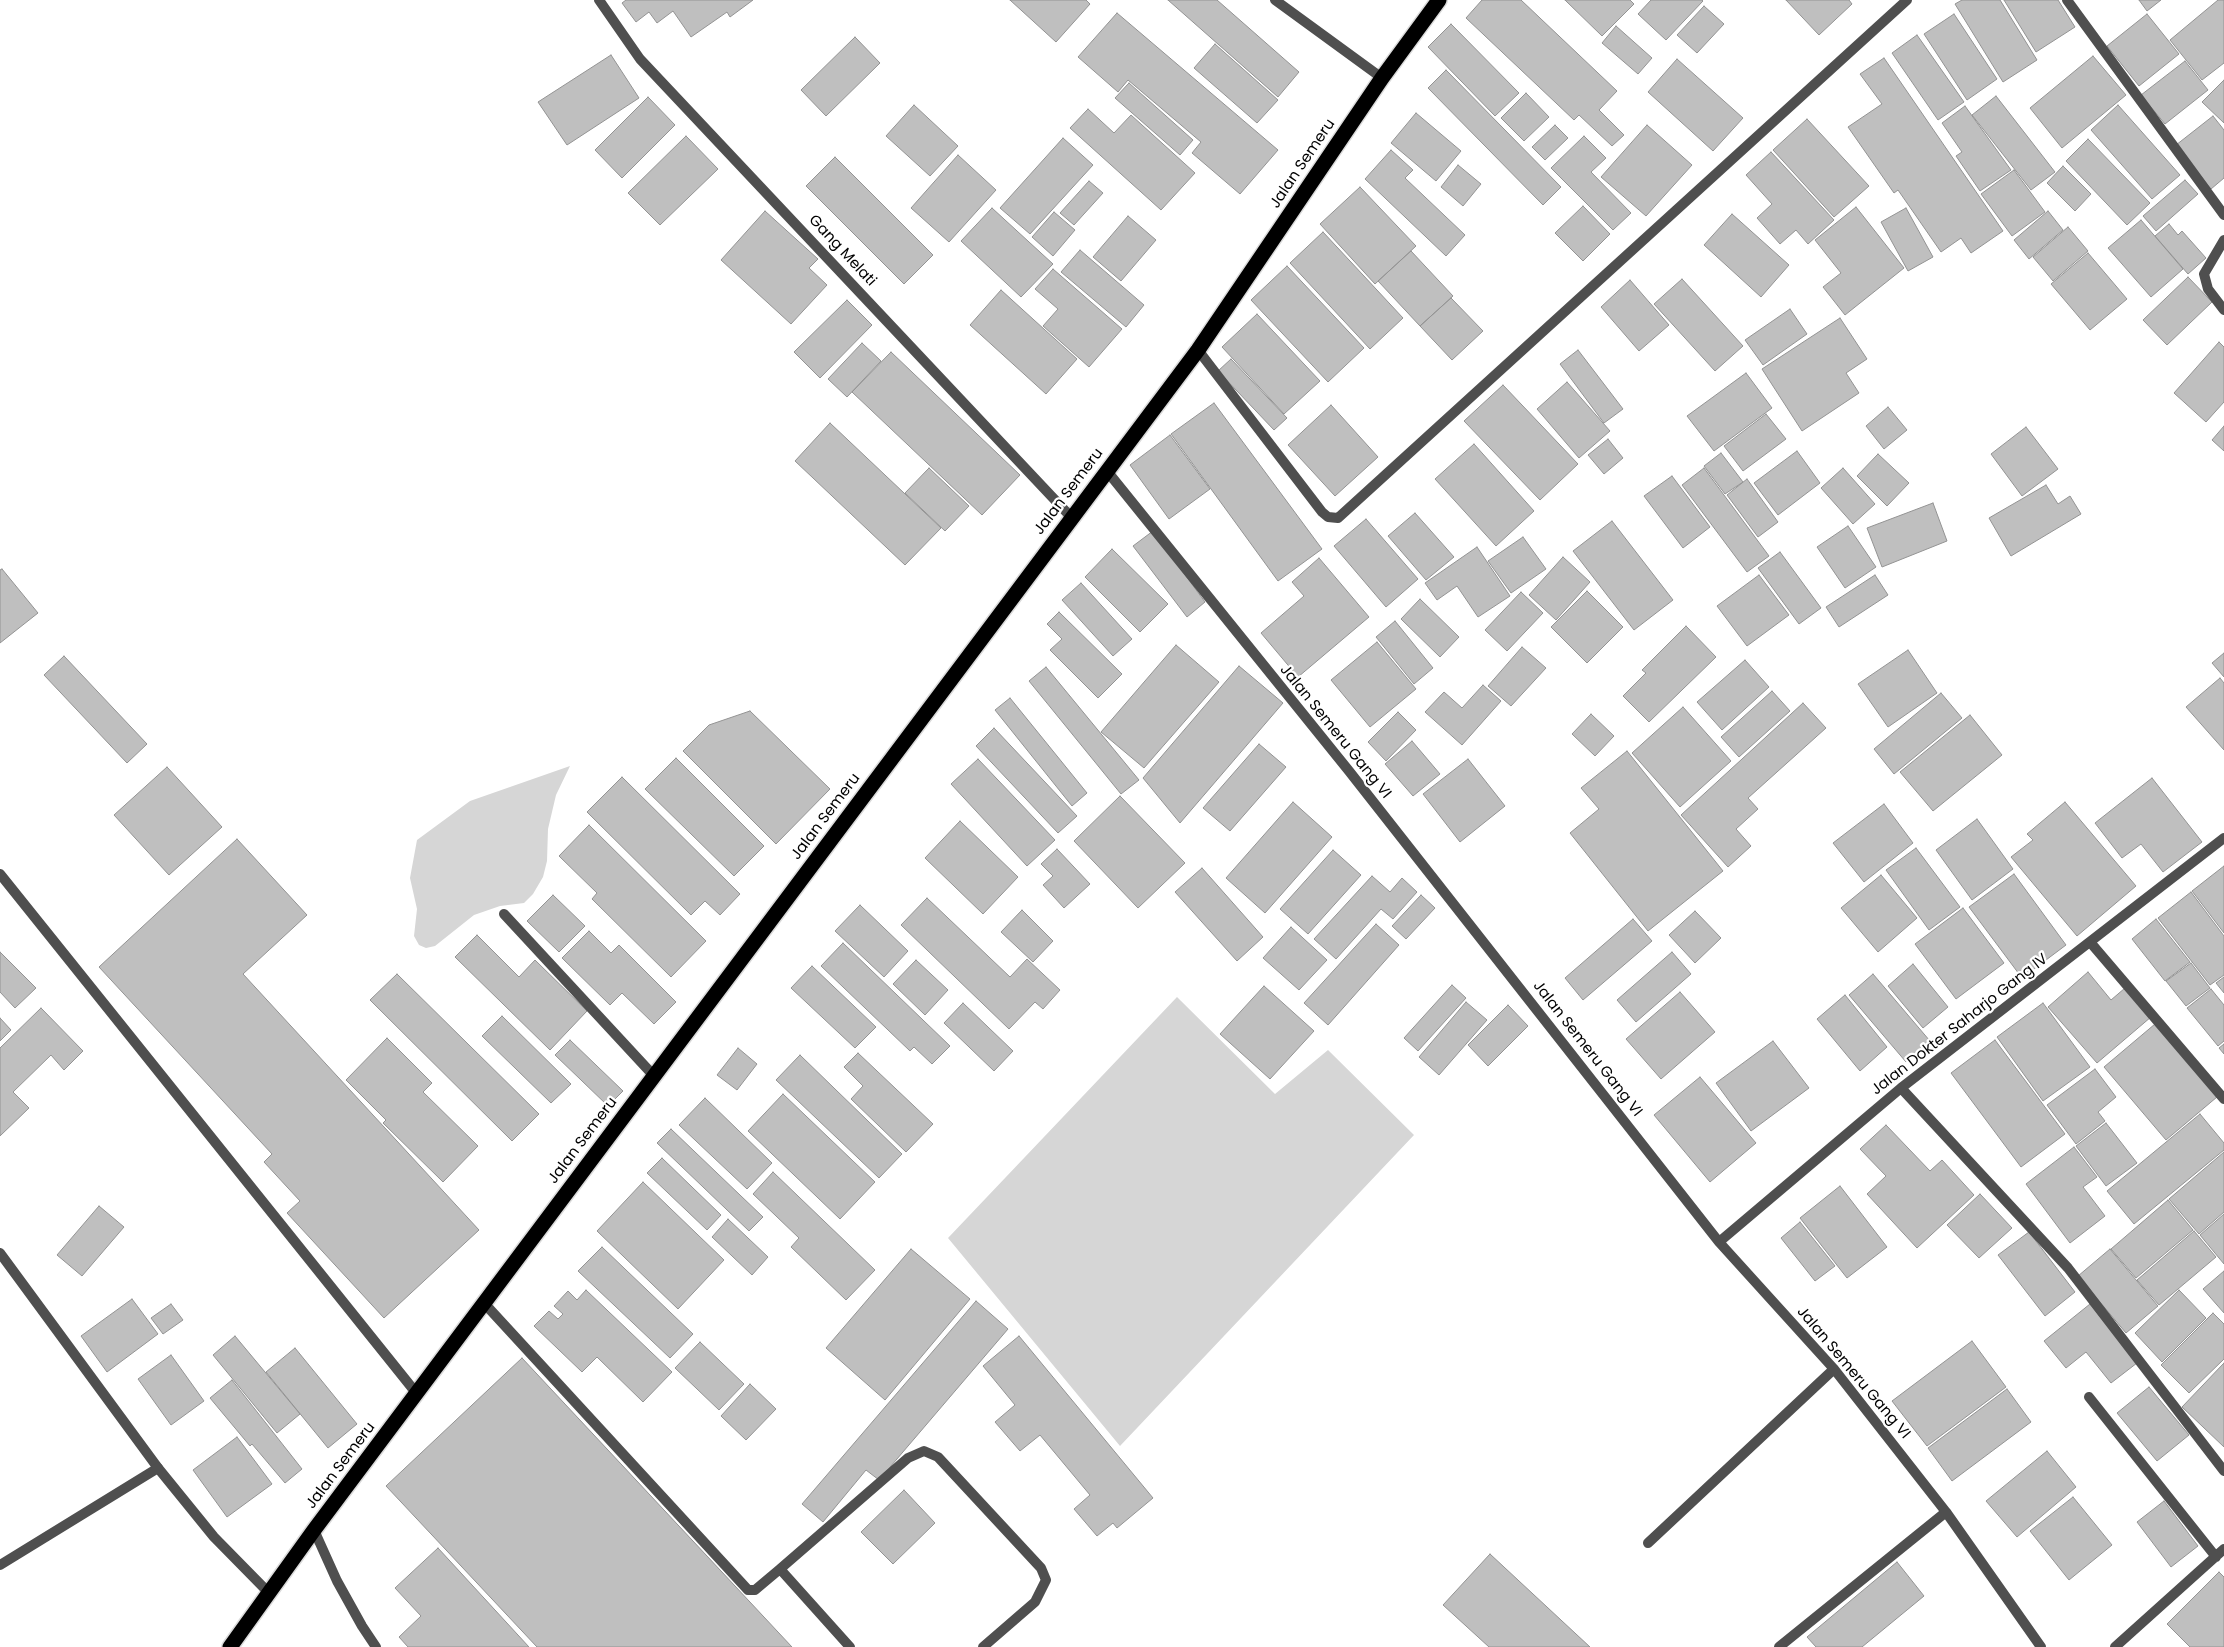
<!DOCTYPE html>
<html>
<head>
<meta charset="utf-8">
<style>
	body { margin:0 }
	canvas { display:block; background:#fff }
</style>
</head>
<body>
<canvas width="2224" height="1647"></canvas>
<script>
const context = document.querySelector('canvas').getContext('2d');
context.lineJoin = 'round';
function paint(path, color) { context.fillStyle = color; context.fill(path, 'evenodd'); }
const shape = rows => new Path2D(rows.map(r => 'M' + r).join(''));
function stroke(path, color, width, dash) { context.strokeStyle = color; context.lineWidth = width; context.lineCap = dash ? 'butt' : 'round'; context.setLineDash(dash || []); context.stroke(path); }
function drawText(font, color, halo, rows, align = 'center') {
  context.font = font + ' Poppins,sans-serif'; context.lineWidth = 4.5; context.setLineDash([]); context.textBaseline = 'middle'; context.strokeStyle = halo; context.fillStyle = color; for (const [text, x, y, turn = 0] of rows) {
    context.save(); context.translate(x, y); context.rotate((+turn || 0) * Math.PI / 180); context.textAlign = isNaN(turn) ? turn : align; if (halo) context.strokeText(text, 0, 0); context.fillText(text, 0, 0); context.restore();
  }
}
const green = shape([
	[570,766,556,795,548,829,547,861,543,877,533,894,524,903,500,906,474,915,435,946,426,948,419,945,414,936,417,909,410,878,417,840,470,801],
	[1177,997,1275,1094,1328,1050,1414,1135,1120,1446,948,1238]
]);
const building = shape([
	[626,0,753,0,730,17,727,12,691,37,673,11,657,23,649,12,636,22,622,3,626,0],
	[1010,0,1086,0,1090,4,1056,42,1010,0],
	[1168,0,1217,0,1299,72,1278,97,1168,0],
	[1482,0,1521,0,1617,91,1599,110,1624,135,1612,146,1579,115,1574,120,1466,18,1482,0],
	[1565,0,1630,0,1634,4,1602,36,1565,0],
	[1651,0,1702,0,1703,1,1666,40,1638,14,1651,0],
	[1786,0,1849,0,1852,4,1819,35,1786,0],
	[1962,0,2000,0,2037,60,2003,82,1955,4,1962,0],
	[2004,0,2058,0,2075,27,2036,52,2004,0],
	[2139,0,2161,0,2147,11,2139,0],
	[2218,0,2224,0,2224,63,2202,80,2170,40,2218,0],
	[1704,6,1724,24,1697,53,1677,35,1704,6],
	[1117,13,1278,150,1240,194,1192,153,1201,142,1128,80,1118,92,1078,57,1117,13],
	[1954,14,1997,79,1967,100,1924,34,1954,14],
	[2147,14,2179,54,2139,86,2107,46,2147,14],
	[1451,24,1519,93,1495,116,1428,47,1451,24],
	[1616,26,1652,58,1638,74,1602,43,1616,26],
	[1917,35,1964,102,1938,120,1892,53,1917,35],
	[855,37,880,63,826,116,801,90,855,37],
	[1215,44,1278,100,1257,123,1194,68,1215,44],
	[611,55,639,98,567,145,538,102,611,55],
	[2093,56,2126,95,2062,148,2030,108,2093,56],
	[1884,58,2003,231,1971,253,1961,238,1941,252,1898,190,1894,193,1848,127,1882,104,1860,74,1884,58],
	[1677,59,1743,118,1713,151,1648,92,1677,59],
	[2185,61,2208,90,2165,124,2141,95,2185,61],
	[1446,70,1561,187,1543,205,1428,88,1446,70],
	[2224,80,2224,123,2202,102,2224,80],
	[1129,83,1193,140,1180,155,1115,98,1129,83],
	[1526,93,1549,117,1524,141,1501,118,1526,93],
	[1996,96,2055,172,2031,190,1972,115,1996,96],
	[648,97,675,125,622,178,595,150,648,97],
	[914,105,958,146,930,176,886,136,914,105],
	[2118,105,2180,175,2152,199,2091,130,2118,105],
	[1965,106,2011,170,1980,191,1956,156,1962,152,1942,123,1965,106],
	[1088,109,1114,133,1131,115,1195,173,1161,210,1070,128,1088,109],
	[1416,113,1461,151,1436,181,1391,143,1416,113],
	[2213,116,2224,130,2224,178,2211,189,2176,145,2213,116],
	[1807,119,1869,186,1834,217,1773,150,1807,119],
	[1555,125,1568,138,1545,160,1532,147,1555,125],
	[1647,125,1692,165,1646,216,1601,177,1647,125],
	[686,136,718,169,660,225,628,193,686,136],
	[1584,136,1606,158,1591,172,1631,213,1613,230,1551,168,1584,136],
	[1063,138,1093,165,1030,234,1000,208,1063,138],
	[2088,139,2150,203,2127,225,2066,161,2088,139],
	[1391,150,1413,170,1405,178,1465,235,1446,256,1365,179,1391,150],
	[1771,152,1834,220,1808,244,1796,230,1780,244,1757,218,1772,204,1746,175,1771,152],
	[958,155,996,190,949,242,911,208,958,155],
	[835,157,933,255,904,284,806,186,835,157],
	[1458,165,1481,184,1463,206,1441,187,1458,165],
	[2063,166,2091,194,2075,211,2047,183,2063,166],
	[2014,170,2045,212,2012,236,1981,194,2014,170],
	[2185,180,2198,194,2156,231,2143,216,2185,180],
	[1089,181,1103,193,1074,225,1060,213,1089,181],
	[1360,187,1416,246,1375,284,1320,224,1360,187],
	[1583,206,1610,234,1583,261,1555,233,1583,206],
	[1856,207,1904,268,1845,315,1823,287,1841,273,1815,240,1856,207],
	[992,208,1053,264,1021,297,961,241,992,208],
	[1906,208,1933,257,1908,271,1881,222,1906,208],
	[765,211,818,259,809,268,827,285,791,324,721,260,765,211],
	[2048,211,2063,230,2029,259,2014,240,2048,211],
	[1054,212,1075,230,1053,256,1032,237,1054,212],
	[1732,214,1789,265,1761,297,1704,245,1732,214],
	[1128,216,1156,240,1121,281,1093,257,1128,216],
	[2141,220,2183,269,2151,297,2108,248,2141,220],
	[2169,224,2178,235,2182,231,2206,258,2188,274,2155,236,2169,224],
	[2068,227,2088,251,2053,281,2033,257,2068,227],
	[1323,232,1403,318,1370,349,1290,263,1323,232],
	[1080,250,1144,305,1126,327,1061,272,1080,250],
	[1411,251,1453,296,1420,326,1378,281,1411,251],
	[2088,253,2127,299,2090,330,2051,284,2088,253],
	[1287,266,1364,348,1328,382,1251,300,1287,266],
	[1053,269,1122,329,1089,367,1043,326,1058,309,1035,289,1053,269],
	[2188,277,2212,302,2167,345,2143,320,2188,277],
	[1682,279,1743,346,1715,371,1654,304,1682,279],
	[1630,280,1669,325,1639,351,1601,307,1630,280],
	[1001,290,1077,359,1046,394,970,325,1001,290],
	[1451,298,1483,331,1452,360,1420,326,1451,298],
	[847,300,872,325,820,378,794,352,847,300],
	[1790,309,1807,334,1763,365,1745,340,1790,309],
	[1257,314,1320,381,1284,414,1222,347,1257,314],
	[1840,318,1867,359,1846,373,1859,393,1802,431,1762,369,1840,318],
	[2219,342,2224,347,2224,402,2206,422,2174,393,2219,342],
	[862,343,881,361,847,397,828,379,862,343],
	[1578,350,1623,409,1604,423,1560,364,1578,350],
	[891,352,1020,475,982,515,852,392,891,352],
	[1231,359,1287,418,1274,430,1218,371,1231,359],
	[1746,373,1772,408,1714,451,1687,416,1746,373],
	[1567,382,1610,431,1579,458,1537,409,1567,382],
	[1503,385,1578,464,1540,500,1464,421,1503,385],
	[1214,403,1322,549,1278,581,1171,434,1214,403],
	[1331,405,1378,457,1335,496,1288,445,1331,405],
	[1888,407,1907,430,1884,449,1866,426,1888,407],
	[1766,414,1786,439,1743,471,1724,446,1766,414],
	[830,423,941,528,905,565,795,461,830,423],
	[2224,426,2224,451,2212,440,2224,426],
	[2026,427,2058,469,2022,496,1991,454,2026,427],
	[1170,435,1210,489,1169,519,1130,465,1170,435],
	[1608,439,1623,458,1604,474,1588,455,1608,439],
	[1474,444,1534,511,1496,546,1435,479,1474,444],
	[1797,451,1820,483,1778,515,1754,483,1797,451],
	[1721,453,1743,482,1725,494,1704,466,1721,453],
	[1878,454,1909,483,1887,506,1857,476,1878,454],
	[929,468,969,506,945,531,905,493,929,468],
	[1704,468,1769,556,1747,572,1682,485,1704,468],
	[1843,468,1875,504,1853,524,1821,488,1843,468],
	[1672,476,1710,527,1683,548,1644,496,1672,476],
	[1747,479,1778,522,1758,537,1727,495,1747,479],
	[2046,485,2058,504,2070,496,2081,514,2011,556,1989,518,2046,485],
	[1933,503,1947,541,1882,567,1867,528,1933,503],
	[1415,513,1454,557,1426,580,1388,536,1415,513],
	[1366,519,1418,579,1386,607,1334,546,1366,519],
	[1612,521,1673,600,1634,630,1573,551,1612,521],
	[1848,526,1876,567,1845,588,1817,547,1848,526],
	[1153,531,1205,602,1187,617,1133,546,1153,531],
	[1523,537,1546,569,1511,593,1488,561,1523,537],
	[1477,547,1510,596,1478,617,1457,586,1437,600,1425,583,1477,547],
	[1112,549,1168,604,1140,632,1085,577,1112,549],
	[1780,552,1821,608,1799,624,1758,568,1780,552],
	[1563,557,1590,582,1556,620,1529,595,1563,557],
	[1319,558,1369,617,1298,677,1261,633,1304,596,1292,582,1319,558],
	[2,569,38,613,0,643,0,570,2,569],
	[1759,575,1789,615,1747,646,1717,606,1759,575],
	[1875,575,1888,595,1839,627,1826,607,1875,575],
	[1081,583,1132,639,1113,656,1062,600,1081,583],
	[1587,591,1623,627,1587,663,1551,627,1587,591],
	[1521,592,1543,613,1507,651,1485,630,1521,592],
	[1420,599,1459,637,1440,657,1401,619,1420,599],
	[1059,612,1122,674,1098,698,1050,650,1062,639,1047,624,1059,612],
	[1395,621,1433,668,1414,684,1376,637,1395,621],
	[1686,626,1716,657,1649,722,1623,696,1646,673,1642,670,1686,626],
	[1377,642,1416,689,1370,727,1331,680,1377,642],
	[1176,645,1219,682,1144,768,1101,732,1176,645],
	[1522,647,1546,668,1511,706,1488,686,1522,647],
	[1908,650,1937,693,1888,727,1858,684,1908,650],
	[2224,653,2224,677,2212,663,2224,653],
	[64,656,147,744,127,763,44,675,64,656],
	[1745,660,1769,687,1722,730,1697,702,1745,660],
	[1239,666,1283,703,1180,823,1143,778,1239,666],
	[1046,667,1139,780,1121,794,1029,681,1046,667],
	[2220,678,2224,683,2224,750,2186,707,2220,678],
	[1483,685,1501,701,1462,745,1425,712,1444,692,1462,708,1483,685],
	[1772,691,1790,711,1739,757,1721,737,1772,691],
	[1941,693,1962,718,1894,774,1874,749,1941,693],
	[1010,698,1087,793,1072,806,995,710,1010,698],
	[1803,703,1826,728,1748,798,1758,809,1736,829,1751,846,1728,867,1681,815,1803,703],
	[1683,707,1731,761,1680,807,1632,753,1683,707],
	[750,711,830,789,776,844,683,751,709,725,750,711],
	[1398,712,1416,730,1386,761,1368,742,1398,712],
	[1591,714,1614,736,1595,756,1572,734,1591,714],
	[1970,715,2002,755,1933,811,1900,772,1970,715],
	[994,728,1077,816,1058,833,976,746,994,728],
	[1412,741,1440,774,1413,796,1385,764,1412,741],
	[1259,744,1286,767,1230,831,1203,808,1259,744],
	[1627,751,1723,871,1648,931,1570,833,1599,809,1581,788,1627,751],
	[676,758,764,846,734,876,645,789,676,758],
	[978,759,1055,840,1027,866,951,784,978,759],
	[1468,759,1505,806,1460,842,1423,794,1468,759],
	[167,767,222,827,169,875,114,815,167,767],
	[622,777,740,894,720,915,705,901,691,915,587,812,622,777],
	[2152,778,2202,842,2163,872,2141,844,2122,858,2095,823,2152,778],
	[1120,796,1185,863,1138,908,1074,841,1120,796],
	[1293,802,1332,837,1265,913,1226,878,1293,802],
	[2065,802,2136,886,2077,936,2011,857,2033,840,2027,834,2065,802],
	[1884,804,1913,843,1864,882,1833,843,1884,804],
	[1977,819,2013,869,1972,900,1936,850,1977,819],
	[960,821,1018,877,983,914,925,858,960,821],
	[589,825,706,941,671,977,592,899,597,893,559,856,589,825],
	[237,839,307,915,243,974,479,1230,384,1318,287,1213,300,1201,264,1162,272,1154,99,967,237,839],
	[1916,848,1960,907,1929,930,1886,870,1916,848],
	[1057,849,1090,884,1064,908,1043,885,1053,876,1041,864,1057,849],
	[1333,850,1361,875,1308,934,1280,909,1333,850],
	[2224,866,2224,933,2192,891,2224,866],
	[1202,868,1263,937,1237,961,1175,892,1202,868],
	[2014,874,2066,945,2022,978,1969,907,2014,874],
	[1881,875,1917,918,1878,952,1841,908,1881,875],
	[1372,876,1390,892,1402,878,1417,892,1393,919,1381,909,1336,959,1314,939,1372,876],
	[2191,892,2224,936,2224,975,2210,985,2158,918,2191,892],
	[553,895,585,926,559,952,527,921,553,895],
	[1421,895,1435,908,1406,939,1392,926,1421,895],
	[927,898,1010,977,1027,959,1060,990,1043,1009,1035,1002,1009,1029,901,925,927,898],
	[860,905,908,951,884,977,835,931,860,905],
	[1963,908,2004,963,1956,999,1915,944,1963,908],
	[1022,910,1053,941,1033,962,1001,932,1022,910],
	[1695,911,1721,938,1695,963,1669,935,1695,911],
	[1633,919,1652,941,1583,1000,1565,978,1633,919],
	[2156,919,2190,962,2165,981,2132,939,2156,919],
	[1376,924,1399,945,1328,1025,1304,1003,1376,924],
	[1291,927,1327,960,1299,990,1263,958,1291,927],
	[589,931,611,953,619,945,676,1002,654,1024,622,993,610,1005,562,958,589,931],
	[477,935,519,977,535,960,587,1011,550,1050,455,957,477,935],
	[843,943,950,1046,932,1064,914,1047,910,1051,821,966,843,943],
	[0,952,36,988,15,1008,0,992,0,952],
	[1672,952,1691,974,1636,1022,1617,1000,1672,952],
	[916,960,948,990,925,1015,893,984,916,960],
	[2191,963,2210,988,2186,1006,2166,981,2191,963],
	[1913,964,1948,1007,1923,1028,1888,986,1913,964],
	[812,966,876,1027,855,1048,791,988,812,966],
	[2088,972,2111,1000,2125,988,2151,1017,2097,1063,2048,1007,2088,972],
	[397,974,539,1114,512,1141,370,1000,397,974],
	[1873,974,1930,1041,1906,1062,1849,995,1873,974],
	[2224,977,2224,993,2216,983,2224,977],
	[1452,985,1466,998,1418,1051,1404,1038,1452,985],
	[1264,986,1314,1031,1270,1079,1220,1034,1264,986],
	[2211,989,2224,1005,2224,1041,2218,1046,2187,1008,2211,989],
	[1680,992,1715,1032,1661,1079,1626,1039,1680,992],
	[1845,995,1887,1047,1860,1071,1817,1019,1845,995],
	[1466,1002,1487,1020,1439,1075,1419,1057,1466,1002],
	[963,1003,1013,1051,994,1071,944,1023,963,1003],
	[2043,1003,2090,1067,2043,1101,1997,1037,2043,1003],
	[1508,1005,1528,1026,1488,1066,1468,1045,1508,1005],
	[41,1008,83,1051,64,1070,51,1055,13,1092,29,1108,0,1136,0,1048,41,1008],
	[502,1016,571,1084,551,1103,482,1036,502,1016],
	[0,1018,11,1030,0,1041,0,1018],
	[2155,1024,2217,1097,2166,1140,2104,1067,2155,1024],
	[387,1038,432,1083,423,1092,478,1146,443,1182,383,1123,386,1120,346,1080,387,1038],
	[570,1040,623,1091,608,1106,555,1055,570,1040],
	[1995,1040,2065,1134,2021,1167,1951,1073,1995,1040],
	[1773,1041,1809,1088,1751,1131,1716,1083,1773,1041],
	[2224,1044,2224,1054,2219,1048,2224,1044],
	[738,1048,757,1064,737,1090,717,1075,738,1048],
	[858,1053,933,1124,906,1152,851,1099,863,1086,844,1067,858,1053],
	[800,1055,902,1154,879,1178,776,1080,800,1055],
	[2095,1069,2116,1097,2098,1112,2105,1121,2076,1144,2047,1105,2095,1069],
	[1700,1077,1756,1143,1710,1182,1654,1115,1700,1077],
	[783,1094,875,1182,840,1219,748,1131,783,1094],
	[705,1098,772,1163,747,1189,679,1125,705,1098],
	[2200,1114,2224,1143,2224,1150,2134,1224,2107,1191,2200,1114],
	[2106,1123,2137,1163,2106,1186,2076,1146,2106,1123],
	[1886,1125,1930,1171,1942,1160,1974,1195,1917,1248,1867,1194,1886,1176,1860,1149,1886,1125],
	[671,1129,763,1217,749,1231,657,1143,671,1129],
	[2074,1147,2097,1177,2083,1187,2105,1216,2070,1243,2026,1184,2074,1147],
	[2224,1152,2224,1212,2199,1234,2169,1199,2224,1152],
	[662,1158,721,1215,707,1230,647,1173,662,1158],
	[773,1172,875,1270,846,1300,791,1247,799,1238,753,1194,773,1172],
	[643,1182,724,1260,678,1309,597,1231,643,1182],
	[1840,1186,1887,1247,1847,1278,1800,1218,1840,1186],
	[1980,1194,2012,1228,1979,1258,1947,1225,1980,1194],
	[2168,1200,2193,1230,2136,1278,2111,1249,2168,1200],
	[99,1206,124,1227,82,1276,57,1255,99,1206],
	[2224,1214,2224,1264,2200,1235,2224,1214],
	[728,1219,768,1257,752,1275,712,1237,728,1219],
	[1800,1222,1835,1266,1815,1281,1781,1238,1800,1222],
	[2194,1231,2216,1257,2159,1305,2137,1280,2194,1231],
	[2029,1232,2075,1292,2045,1316,1998,1255,2029,1232],
	[602,1247,693,1334,670,1358,578,1271,602,1247],
	[911,1249,970,1299,885,1400,826,1348,911,1249],
	[2110,1249,2158,1306,2126,1333,2078,1276,2110,1249],
	[2224,1271,2224,1313,2203,1289,2224,1271],
	[586,1290,672,1372,643,1402,597,1357,582,1372,534,1326,549,1311,558,1319,563,1314,554,1306,568,1291,577,1300,586,1290],
	[2179,1290,2206,1318,2162,1362,2135,1333,2179,1290],
	[132,1299,158,1334,107,1372,81,1336,132,1299],
	[976,1301,1008,1329,879,1480,866,1470,823,1522,802,1504,976,1301],
	[171,1304,183,1320,163,1334,151,1318,171,1304],
	[2090,1304,2137,1363,2111,1383,2086,1352,2066,1368,2044,1341,2090,1304],
	[2213,1313,2224,1324,2224,1359,2189,1393,2161,1365,2213,1313],
	[235,1336,300,1414,277,1433,213,1355,235,1336],
	[1019,1336,1153,1498,1117,1528,1113,1523,1097,1536,1074,1509,1090,1495,1040,1435,1020,1451,995,1422,1015,1405,983,1366,1019,1336],
	[1972,1341,2006,1387,1927,1446,1892,1401,1972,1341],
	[700,1342,744,1384,719,1410,675,1368,700,1342],
	[295,1348,357,1424,328,1448,266,1372,295,1348],
	[171,1355,204,1401,171,1425,138,1379,171,1355],
	[522,1358,792,1647,537,1647,386,1486,522,1358],
	[2224,1363,2224,1447,2182,1407,2224,1363],
	[232,1380,302,1469,285,1483,252,1444,250,1446,210,1398,232,1380],
	[750,1384,776,1409,746,1440,721,1416,750,1384],
	[2149,1387,2189,1435,2157,1461,2117,1413,2149,1387],
	[2007,1389,2031,1422,1952,1481,1928,1448,2007,1389],
	[237,1437,272,1484,227,1517,193,1470,237,1437],
	[2047,1451,2076,1487,2017,1537,1986,1501,2047,1451],
	[904,1490,935,1523,893,1564,861,1532,904,1490],
	[2073,1497,2112,1545,2069,1580,2030,1531,2073,1497],
	[2164,1501,2198,1546,2171,1567,2137,1522,2164,1501],
	[438,1548,529,1647,408,1647,399,1637,421,1616,395,1588,438,1548],
	[1490,1554,1590,1647,1489,1647,1443,1605,1490,1554],
	[1897,1562,1924,1596,1862,1647,1816,1647,1807,1637,1897,1562],
	[2219,1572,2224,1577,2224,1647,2190,1647,2167,1624,2219,1572]
]);
const lane = shape([
	[1275,0,1382,78],
	[0,874,417,1394],
	[504,914,654,1076],
	[0,1253,158,1468],
	[484,1303,748,1590,755,1590,780,1569,850,1647],
	[314,1530,337,1581,362,1626,376,1647],
	[780,1569,908,1458,924,1451,938,1457,1041,1568,1046,1580,1035,1602,983,1647]
]);
const street = shape([
	[599,0,640,59,1071,517],
	[2067,0,2224,215],
	[2224,240,2204,274,2208,289,2224,310],
	[1198,350,1322,512,1328,517,1338,518,1907,0],
	[1107,471,1349,771,1719,1242,1834,1369,1946,1512,2041,1647],
	[2090,942,2224,1099],
	[1901,1088,2068,1268,2224,1471],
	[1719,1242,1901,1088,2224,838],
	[2089,1397,2216,1557],
	[1648,1543,1834,1369],
	[0,1565,158,1468,214,1537,269,1593],
	[1779,1647,1946,1512],
	[2115,1647,2224,1549]
]);
const highway = shape([
	[230,1647,314,1530,1198,350,1382,78,1439,0]
]);
const streetNames = [
	["Jalan Semeru",1303,164,-56],
	["Gang Melati",842,251,47],
	["Jalan Semeru",1069,492,-53],
	["Jalan Semeru Gang VI",1335,732,51],
	["Jalan Semeru",826,817,-53],
	["Jalan Dokter Saharjo Gang IV",1960,1025,-38],
	["Jalan Semeru Gang VI",1587,1049,52],
	["Jalan Semeru",583,1141,-53],
	["Jalan Semeru Gang VI",1853,1373,50],
	["Jalan Semeru",341,1466,-53]
];
paint(green, '#d6d6d6');
paint(building, '#bfbfbf');
stroke(building, '#939393', 1);
stroke(highway, '#dbdbdb', 18);
stroke(lane, '#4f4f4f', 10);
stroke(street, '#4f4f4f', 10);
stroke(highway, '#000', 15);
drawText('15px', '#000', '#fff', streetNames);
</script>
</body>
</html>
